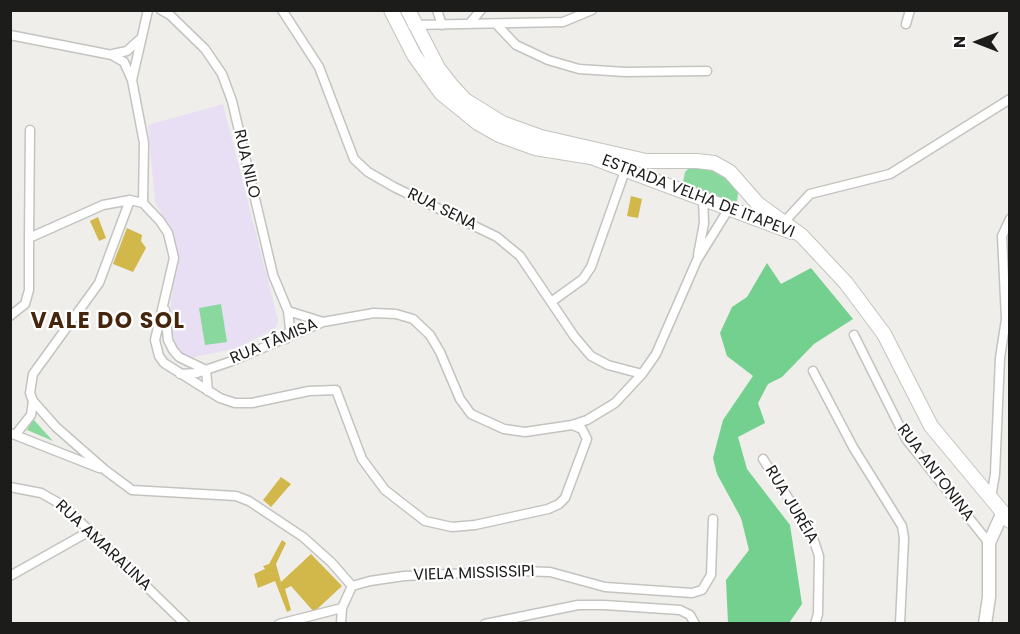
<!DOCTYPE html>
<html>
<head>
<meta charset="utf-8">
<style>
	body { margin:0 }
	#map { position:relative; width:1020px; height:634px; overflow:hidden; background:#efeeea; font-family:Poppins,sans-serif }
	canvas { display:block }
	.frame { position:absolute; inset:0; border:12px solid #1c1c1b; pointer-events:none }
	.north { position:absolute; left:948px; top:12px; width:60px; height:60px; -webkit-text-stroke:4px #fff; paint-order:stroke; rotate:270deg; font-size:16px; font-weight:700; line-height:24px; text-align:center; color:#1c1c1b }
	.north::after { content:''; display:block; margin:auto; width:21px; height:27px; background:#1c1c1b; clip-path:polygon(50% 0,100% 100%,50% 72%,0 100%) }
</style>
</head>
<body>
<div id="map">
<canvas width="1020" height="634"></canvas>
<div class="frame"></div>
<div class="north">N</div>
</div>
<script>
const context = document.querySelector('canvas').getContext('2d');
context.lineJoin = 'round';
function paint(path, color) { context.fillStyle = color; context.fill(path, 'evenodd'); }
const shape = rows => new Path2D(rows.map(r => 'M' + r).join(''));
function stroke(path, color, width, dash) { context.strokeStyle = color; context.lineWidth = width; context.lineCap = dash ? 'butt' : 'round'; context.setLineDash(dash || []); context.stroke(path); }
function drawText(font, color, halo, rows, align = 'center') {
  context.font = font + ' Poppins,sans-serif'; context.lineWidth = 4.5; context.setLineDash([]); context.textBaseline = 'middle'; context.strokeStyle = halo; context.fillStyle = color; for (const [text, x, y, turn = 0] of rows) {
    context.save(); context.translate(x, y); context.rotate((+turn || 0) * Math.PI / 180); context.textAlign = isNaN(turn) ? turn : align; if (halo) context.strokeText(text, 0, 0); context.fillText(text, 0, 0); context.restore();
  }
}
const education = shape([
	[223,104,278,320,276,328,237,348,190,358,178,351,172,334,170,315,177,244,155,202,148,125]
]);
const green = shape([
	[702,167,720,171,739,187,737,201,731,204,688,188,683,182,685,172,689,168],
	[221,304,227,342,205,345,199,308],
	[33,419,53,441,27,430]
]);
const forest = shape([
	[767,263,781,284,811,268,853,319,814,344,782,377,768,384,758,403,765,423,738,437,747,469,790,525,802,604,789,623,728,623,726,580,749,550,741,518,717,474,713,458,723,420,753,376,727,356,720,333,732,307,747,297]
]);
const building = shape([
	[631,196,642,199,638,218,627,216],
	[98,217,106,238,99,241,90,221],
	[127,228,142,235,141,241,146,248,133,272,113,264],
	[281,477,291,484,271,507,263,500],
	[282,540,286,543,276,564,281,582,311,554,342,586,314,612,291,586,285,589,291,610,287,612,275,581,258,588,254,574,265,569,263,566,269,564]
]);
const street = shape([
	[161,10,170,15,205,49,222,74,232,101,273,275,288,311,290,329,286,339],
	[282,10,319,67,354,159,368,172,394,187,497,237,520,256,574,336,591,356,608,365,642,374],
	[437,10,442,25],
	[469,24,481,10],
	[906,24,910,10],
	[412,25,563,22,592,10],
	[497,25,516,45,548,60,579,69,625,72,707,71],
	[10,35,112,55,124,62,132,80],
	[113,54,127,51,139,40],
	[130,200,99,283,33,374,30,393,33,401,56,427,105,470,132,490,236,496,249,501,303,537,331,562,352,586],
	[143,203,144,143,132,80,148,10],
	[785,221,810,194,890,174,1010,99],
	[29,238,30,130],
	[698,255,704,223,703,199],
	[551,302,583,279,591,267,626,168],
	[165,310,168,340,173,350,179,357,206,370],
	[288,311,323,322],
	[10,316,25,304,29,290,29,238,103,205,130,200,143,203,160,221,168,233,174,258,155,340,159,356,164,363,220,398,235,403,252,403,309,391,336,390,362,459,385,490,425,521,452,527,475,525,548,509,559,504,565,498,587,439,582,429,572,425],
	[854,335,906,439,989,543],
	[206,370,208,391],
	[813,371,853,447,902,526,904,538,900,624],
	[180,374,197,373,232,361,323,322,374,313,396,314,413,319,430,335,440,352,460,399,471,414,504,429,525,432,572,425,587,420,615,403,642,374,656,354,697,260,728,210],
	[10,433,99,468],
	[16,434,31,415,33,401],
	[763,459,812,535,819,556,818,614,815,624],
	[10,487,41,493,64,506,185,624],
	[991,498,995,474,1000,358,1006,319,1002,236,1010,219],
	[10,576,88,532],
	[352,586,370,581,404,576,518,571,550,572,605,587,692,593,702,590,711,575,713,519],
	[279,624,342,608],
	[341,624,342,608,352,586],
	[485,624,578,605,604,605,680,610,690,615,695,624]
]);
const secondary = shape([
	[985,624,989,597,989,543,1003,512]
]);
const primary = shape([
	[391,10,414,55,441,93,478,123,499,135,535,148,591,157,792,232],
	[408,10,438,68,452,86,465,100,502,123,541,137,646,161,697,161,714,163,730,172,758,204,802,236,846,283,884,334,931,426,1010,521]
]);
const streetNames = [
	["RUA NILO",246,164,77],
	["ESTRADA VELHA DE ITAPEVI",698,197,21],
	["RUA SENA",442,210,26],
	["RUA TÂMISA",274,342,-23],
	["RUA ANTONINA",935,473,53],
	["RUA JURÉIA",791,505,59],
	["RUA AMARALINA",103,546,43],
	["VIELA MISSISSIPI",474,574,-2]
];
const districtNames = [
	["VALE DO SOL",108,322]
];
paint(education, '#e9dff4');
paint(green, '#89d99e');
paint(forest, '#73d08e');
paint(building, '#d2b74b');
stroke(street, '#c3c3bf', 11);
stroke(secondary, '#c3c3bf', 15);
stroke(primary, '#c3c3bf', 16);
stroke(street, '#fff', 8);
stroke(secondary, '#fff', 12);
stroke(primary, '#fff', 14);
drawText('16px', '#1c1c1b', '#fff', streetNames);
context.letterSpacing = '1.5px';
drawText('bold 22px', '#45260c', '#fff', districtNames);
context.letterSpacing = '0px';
</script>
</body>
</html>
